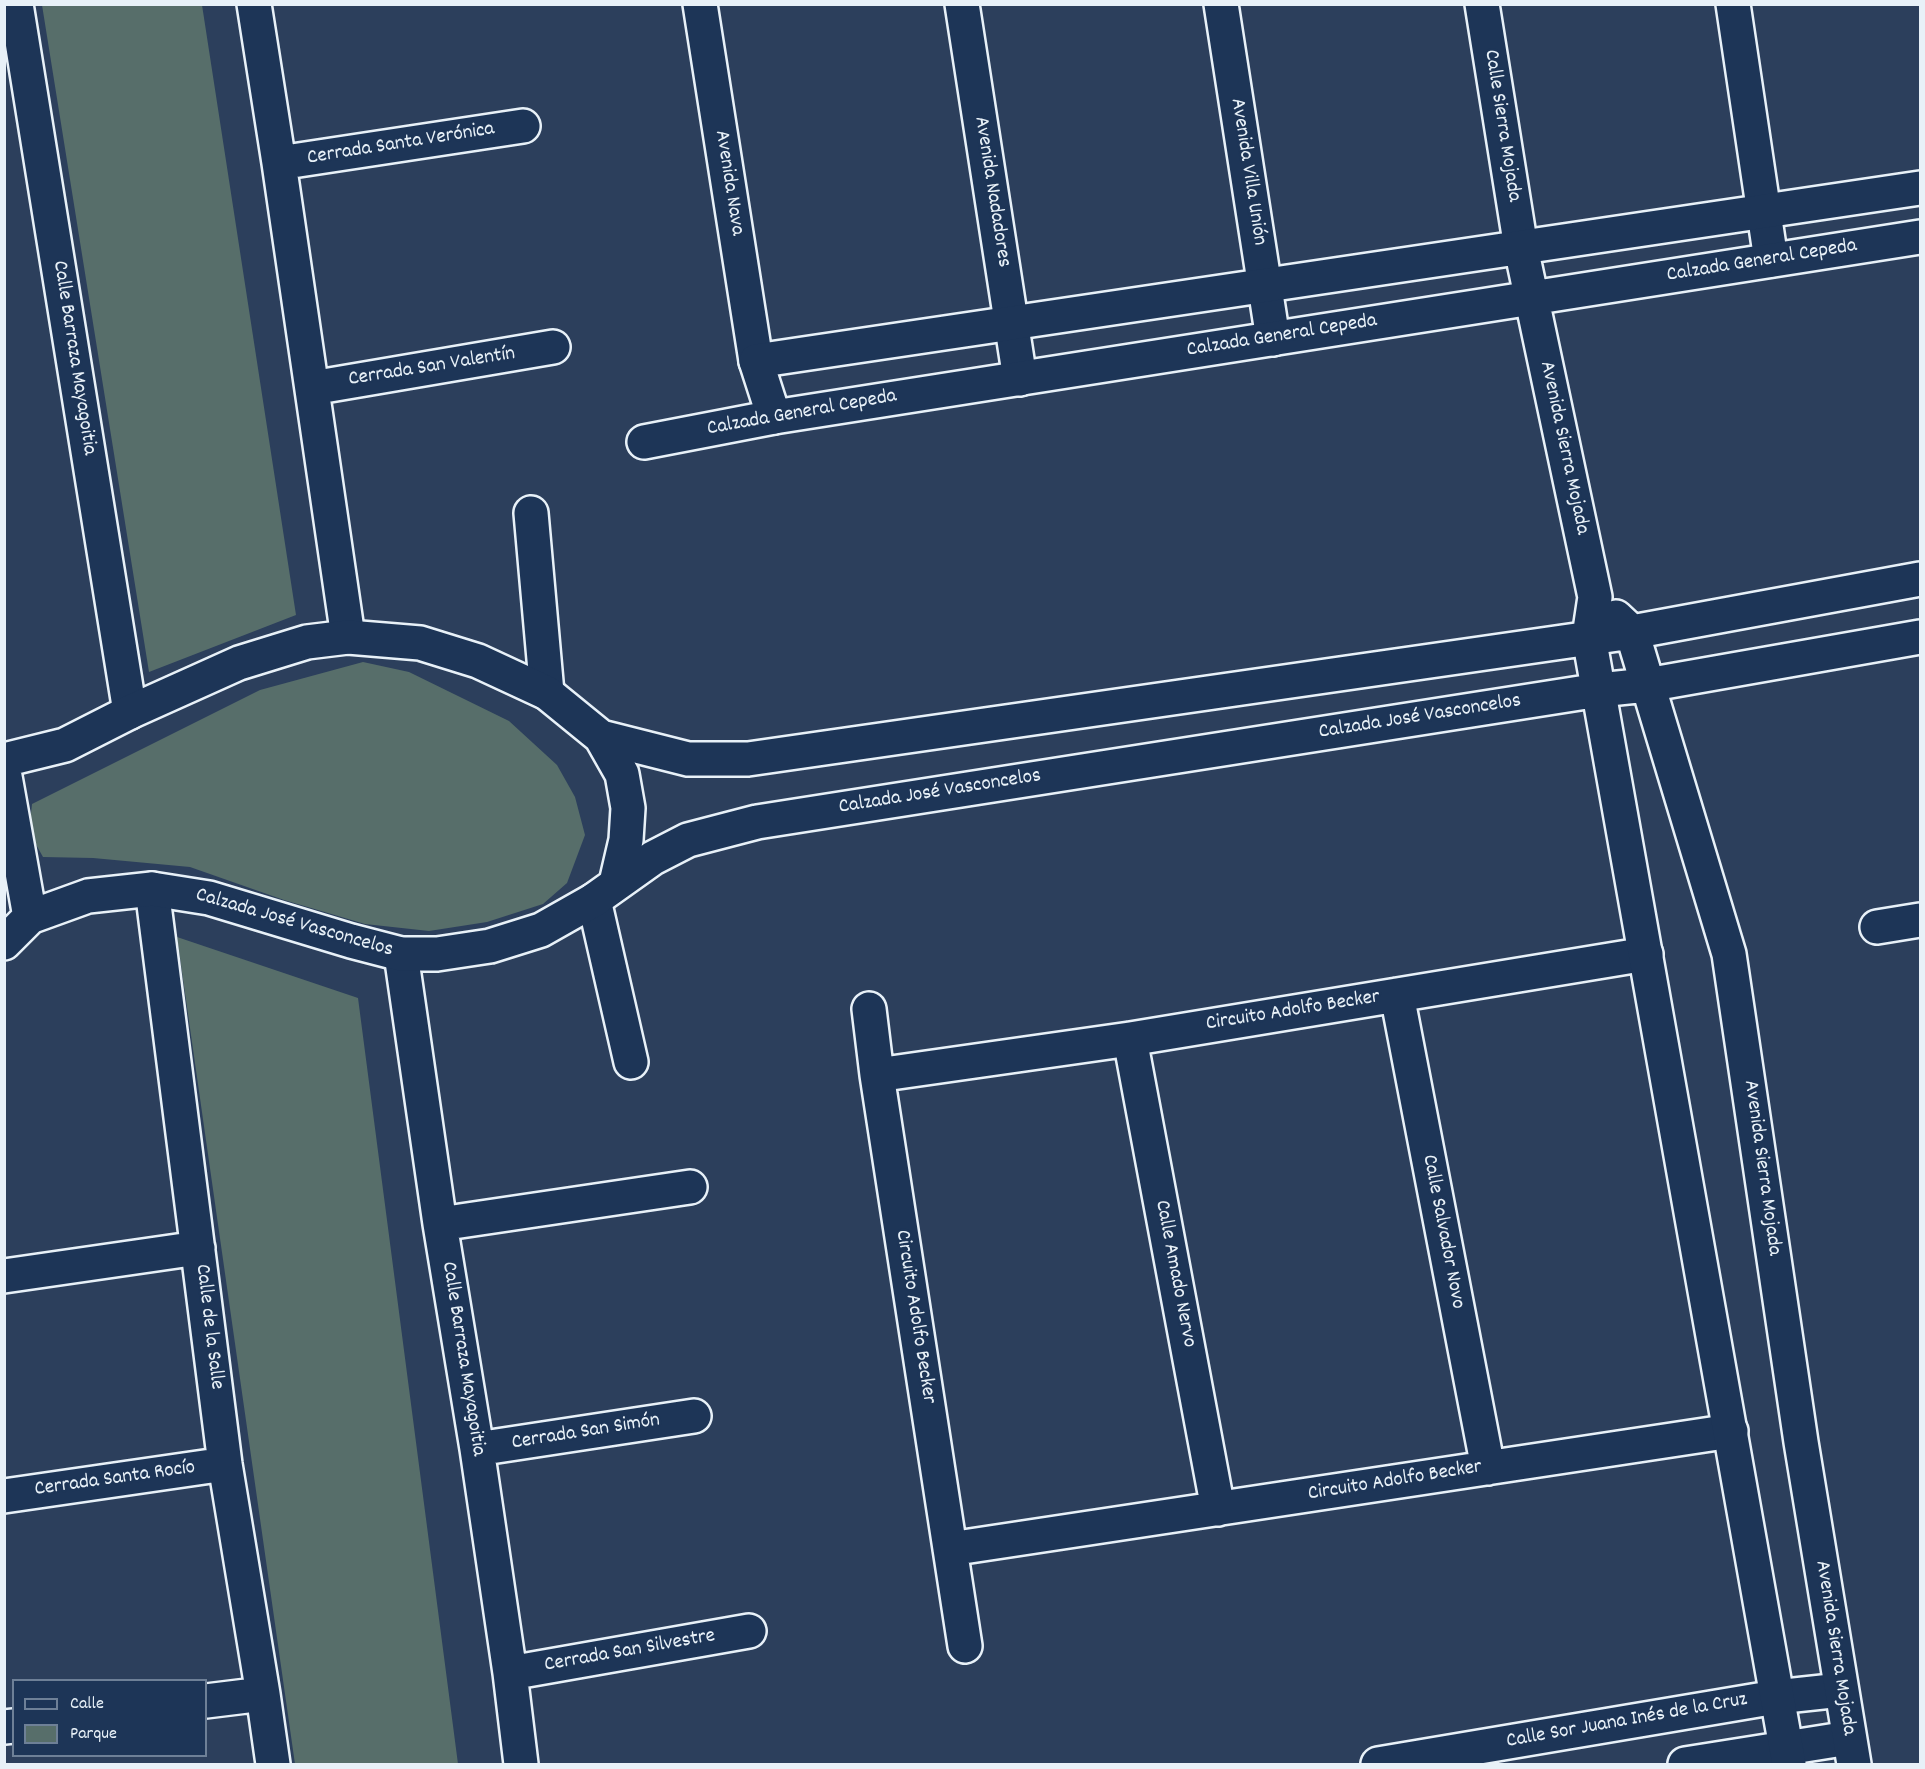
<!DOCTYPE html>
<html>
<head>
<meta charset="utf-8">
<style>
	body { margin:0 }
	#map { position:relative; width:1925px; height:1769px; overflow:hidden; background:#2c3f5c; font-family:Dekko,sans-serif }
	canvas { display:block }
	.frame { position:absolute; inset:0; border:6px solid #e8f1f8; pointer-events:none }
	.legend { position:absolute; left:12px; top:1679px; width:195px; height:78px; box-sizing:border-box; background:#1d3557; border:2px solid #6e8097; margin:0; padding:8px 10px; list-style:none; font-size:18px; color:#e8f1f8 }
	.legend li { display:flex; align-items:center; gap:12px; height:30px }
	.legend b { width:30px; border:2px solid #6e8097 }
</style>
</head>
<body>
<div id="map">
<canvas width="1925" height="1769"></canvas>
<div class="frame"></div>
<ul class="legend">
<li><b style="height:8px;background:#1d3557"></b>Calle</li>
<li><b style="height:16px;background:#576e6a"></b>Parque</li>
</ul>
</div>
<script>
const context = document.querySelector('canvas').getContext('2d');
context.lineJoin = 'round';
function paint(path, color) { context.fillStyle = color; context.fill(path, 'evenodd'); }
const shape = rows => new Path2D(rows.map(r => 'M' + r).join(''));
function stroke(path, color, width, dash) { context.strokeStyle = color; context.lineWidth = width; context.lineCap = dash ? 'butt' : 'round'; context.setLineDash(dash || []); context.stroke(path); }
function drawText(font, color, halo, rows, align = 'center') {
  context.font = font + ' Dekko,sans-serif'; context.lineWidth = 4.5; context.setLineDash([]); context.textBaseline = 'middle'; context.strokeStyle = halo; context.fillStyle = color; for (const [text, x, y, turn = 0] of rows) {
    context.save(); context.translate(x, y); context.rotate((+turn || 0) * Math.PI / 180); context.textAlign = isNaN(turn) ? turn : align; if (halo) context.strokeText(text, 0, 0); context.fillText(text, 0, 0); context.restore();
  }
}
const green = shape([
	[42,5,202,5,296,615,149,672],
	[363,662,409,672,509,721,557,765,575,797,585,835,567,883,543,904,487,922,429,931,365,924,284,900,190,867,93,858,43,857,29,832,32,804,260,690],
	[177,937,358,998,458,1764,295,1764]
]);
const minor = shape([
	[16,4,130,712],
	[254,4,279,163,348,637],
	[700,4,756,361],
	[962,4,1020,379],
	[1221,4,1273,339],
	[1482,4,1521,248],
	[1733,4,1771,260],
	[279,163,523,126],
	[312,388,553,347],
	[644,442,774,417],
	[531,513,547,693],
	[152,889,225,1464,263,1694,273,1764],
	[594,900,631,1062],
	[1877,927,1920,920],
	[401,954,440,1224,477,1449,510,1673,521,1764],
	[1397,995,1488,1468],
	[869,1009,877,1075,965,1646],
	[1130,1039,1218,1509],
	[877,1075,1130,1039,1646,954],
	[440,1224,690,1187],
	[4,1276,198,1248],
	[477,1449,694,1416],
	[4,1496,225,1464],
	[950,1549,1731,1431],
	[510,1673,749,1631],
	[206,1701,263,1694],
	[4,1727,14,1726],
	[1378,1764,1776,1697,1841,1690],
	[1685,1764,1849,1738]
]);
const tertiary = shape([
	[1920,188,756,361,774,417,1920,237],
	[1521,248,1595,597,1589,637,1789,1764],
	[1616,617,1632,632,1729,954,1801,1442,1854,1764],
	[601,737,622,774,628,808,626,840,616,883],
	[4,760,65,745,130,712,239,663,307,642,348,637,420,643,478,661,547,693,601,737,688,759,748,759,1632,632,1920,579],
	[4,771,30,917],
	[4,943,30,917,88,896,152,889,209,898,351,941,401,954,437,954,490,946,541,930,594,900,653,858,688,840,757,822,1599,690,1647,685,1920,637]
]);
const streetNames = [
	["Calle Sierra Mojada",1501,126,81],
	["Cerrada Santa Verónica",401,145,-9],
	["Avenida Villa Unión",1247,172,81],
	["Avenida Nava",728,183,81],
	["Avenida Nadadores",991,192,81],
	["Calzada General Cepeda",1762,262,-9],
	["Calzada General Cepeda",1282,337,-9],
	["Calle Barraza Mayagoitia",73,358,81],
	["Cerrada San Valentín",432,368,-9],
	["Calzada General Cepeda",802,414,-10],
	["Avenida Sierra Mojada",1563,448,78],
	["Calzada José Vasconcelos",1420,718,-9],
	["Calzada José Vasconcelos",940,793,-9],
	["Calzada José Vasconcelos",294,924,16],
	["Circuito Adolfo Becker",1293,1012,-9],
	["Avenida Sierra Mojada",1761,1168,82],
	["Calle Salvador Novo",1442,1232,79],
	["Calle Amado Nervo",1174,1274,79],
	["Circuito Adolfo Becker",914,1317,81],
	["Calle de la Salle",208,1327,83],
	["Calle Barraza Mayagoitia",462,1359,81],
	["Cerrada San Simón",586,1433,-9],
	["Cerrada Santa Rocío",115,1480,-8],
	["Circuito Adolfo Becker",1395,1482,-9],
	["Avenida Sierra Mojada",1834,1648,81],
	["Cerrada San Silvestre",630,1652,-10],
	["Calle Sor Juana Inés de la Cruz",1627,1722,-10]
];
paint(green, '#576e6a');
stroke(minor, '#e8f1f8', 38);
stroke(tertiary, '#e8f1f8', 38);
stroke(minor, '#1d3557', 33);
stroke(tertiary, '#1d3557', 33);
drawText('21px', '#e8f1f8', '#1d3557', streetNames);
</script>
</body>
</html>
